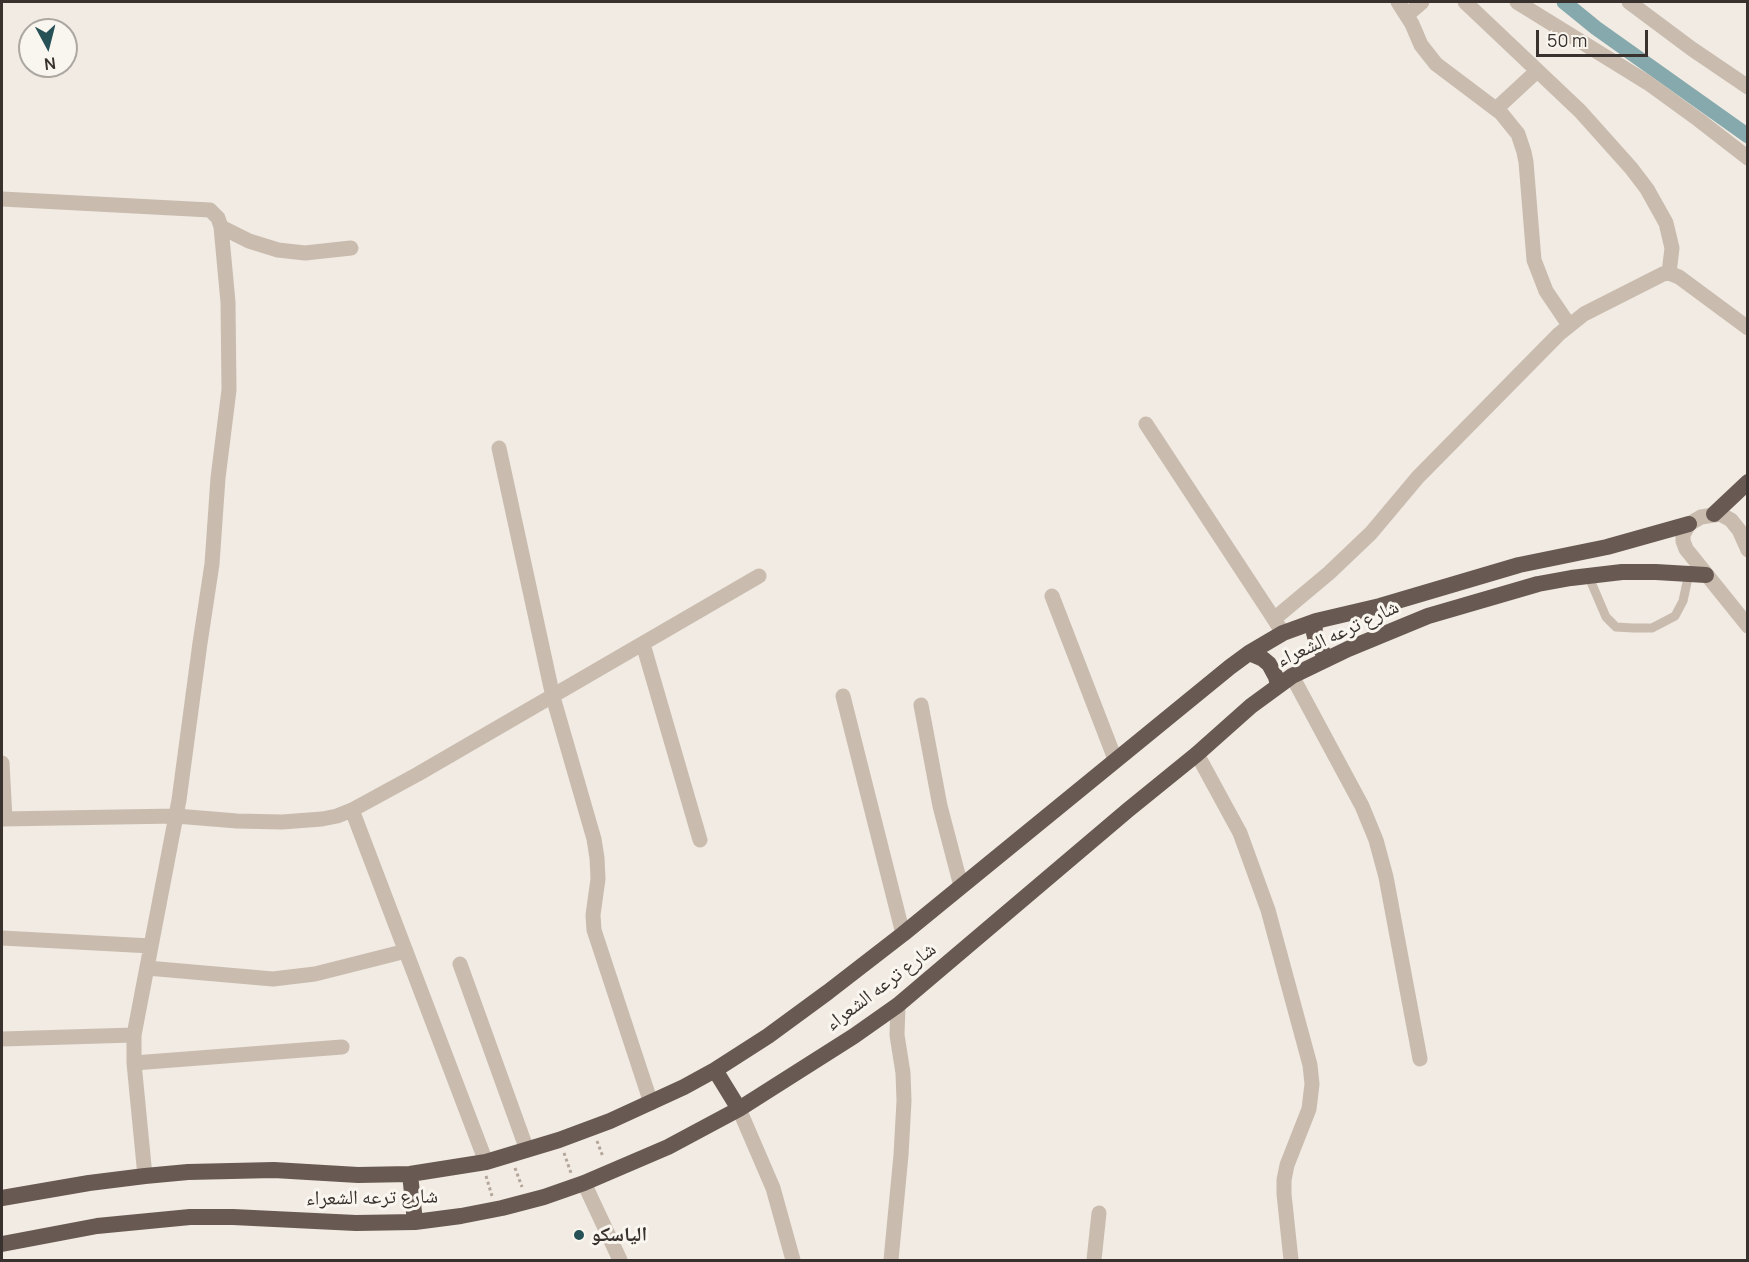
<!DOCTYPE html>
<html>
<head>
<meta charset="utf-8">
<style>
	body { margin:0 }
	#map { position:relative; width:1749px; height:1262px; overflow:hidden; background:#f1ebe3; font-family:Manrope,sans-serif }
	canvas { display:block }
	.frame { position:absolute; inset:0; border:3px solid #39312d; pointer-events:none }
	.north { position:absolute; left:18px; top:18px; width:60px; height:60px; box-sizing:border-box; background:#f9f5ef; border:2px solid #aca7a1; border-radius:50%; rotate:173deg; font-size:16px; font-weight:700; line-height:24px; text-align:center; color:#39312d }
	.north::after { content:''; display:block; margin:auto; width:21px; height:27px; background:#265156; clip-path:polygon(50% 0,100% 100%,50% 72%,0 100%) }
	.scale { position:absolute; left:1536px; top:30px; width:112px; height:27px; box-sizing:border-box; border:3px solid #39312d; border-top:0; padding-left:8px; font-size:18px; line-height:21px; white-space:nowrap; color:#39312d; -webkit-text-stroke:4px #f9f5ef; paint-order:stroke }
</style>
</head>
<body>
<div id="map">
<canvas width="1749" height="1262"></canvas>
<div class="frame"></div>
<div class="north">N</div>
<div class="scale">50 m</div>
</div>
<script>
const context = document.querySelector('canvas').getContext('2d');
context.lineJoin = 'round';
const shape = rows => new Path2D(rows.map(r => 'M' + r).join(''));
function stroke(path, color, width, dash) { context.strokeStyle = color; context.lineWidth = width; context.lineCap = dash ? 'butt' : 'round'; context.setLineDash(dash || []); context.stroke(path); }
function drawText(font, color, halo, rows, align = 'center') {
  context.font = font + ' Manrope,"Noto Naskh Arabic",sans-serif'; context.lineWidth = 6; context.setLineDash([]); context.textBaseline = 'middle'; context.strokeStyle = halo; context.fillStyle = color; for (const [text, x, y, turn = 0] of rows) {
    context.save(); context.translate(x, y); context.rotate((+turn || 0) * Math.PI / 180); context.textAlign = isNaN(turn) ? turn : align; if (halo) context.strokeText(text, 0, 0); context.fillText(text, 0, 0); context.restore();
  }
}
const canal = shape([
	[1564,2,1596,28,1748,136]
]);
const path = shape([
	[597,1141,603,1157],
	[564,1153,571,1173],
	[515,1168,522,1187],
	[486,1176,492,1196]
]);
const service = shape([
	[1588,575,1606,617,1616,627,1633,628,1652,628,1675,616,1683,601,1689,573]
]);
const minor = shape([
	[1465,2,1580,111,1631,168,1647,189,1666,223,1672,248,1669,273],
	[1517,2,1648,83,1699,120,1748,158],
	[1629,2,1692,49,1748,87],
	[1407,15,1422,2],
	[1496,109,1537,71],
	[2,199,210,210,218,218,221,227,228,302,229,390,218,478,212,564,200,643,179,800,134,1035,134,1063,145,1176],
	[221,227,249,241,278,250,305,253,351,248],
	[1146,424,1274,619],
	[499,448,553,697,594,839,597,858,598,879,593,915,594,930,651,1103],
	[1052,596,1115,759],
	[1283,633,1274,619,1329,573,1371,533,1418,477,1559,334,1584,314,1663,274,1669,273,1679,277,1748,328],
	[643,644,700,840],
	[1292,676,1362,806,1376,840,1386,877,1420,1059],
	[843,696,903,934],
	[921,705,940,806,961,886],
	[1197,754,1240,833,1268,910,1310,1065,1312,1084,1309,1109,1287,1165,1284,1180,1284,1194,1291,1260],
	[2,763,5,819],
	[352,810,486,1162],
	[2,819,176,816,237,821,282,822,322,819,337,816,352,810,418,774,759,576],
	[2,938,151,946],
	[460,964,527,1150],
	[147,968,273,979,315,974,406,951],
	[2,1039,134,1035],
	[134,1063,342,1047],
	[739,1109,773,1188,793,1260],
	[584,1183,620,1260],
	[891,1260,901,1155,904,1101,903,1073,897,1035,898,1005],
	[1094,1260,1099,1213]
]);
const tertiary = shape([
	[1398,2,1412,24,1421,45,1436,64,1501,113,1518,134,1524,152,1526,162,1534,260,1546,291,1569,325],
	[1748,550,1739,530,1731,520,1720,514,1701,517,1689,524,1683,535,1683,541,1686,549,1748,626]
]);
const trunk = shape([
	[1714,514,1748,482],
	[1316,621,1314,633,1317,644,1324,654,1329,658],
	[1249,653,1263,659,1269,664,1276,677,1278,685],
	[715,1070,739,1109],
	[410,1174,415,1222],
	[2,1198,89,1183,145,1176,188,1172,274,1170,358,1175,410,1174,486,1162,559,1140,610,1121,684,1087,715,1070,768,1036,828,992,903,934,1230,667,1249,653,1283,633,1316,621,1380,606,1519,565,1607,547,1689,524],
	[2,1244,97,1226,190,1217,233,1217,356,1223,415,1222,461,1216,502,1208,544,1197,584,1183,668,1147,739,1109,854,1036,898,1005,1128,810,1197,754,1251,706,1292,676,1348,649,1428,616,1538,584,1571,578,1622,572,1656,572,1706,575]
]);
const markers = [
	[579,1235,6,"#265156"]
];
const streetNames = [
	["شارع ترعه الشعراء",1338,634,-25],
	["شارع ترعه الشعراء",881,987,-37],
	["شارع ترعه الشعراء",372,1198,-1]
];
const poiNames = [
	["الياسكو",591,1235]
];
stroke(canal, '#85a9ac', 15);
stroke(path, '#b4a69a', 3, [3, 3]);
stroke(service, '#c9bcaf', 9);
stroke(minor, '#c9bcaf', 15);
stroke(tertiary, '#c9bcaf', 15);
stroke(trunk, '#685a52', 16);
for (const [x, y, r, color] of markers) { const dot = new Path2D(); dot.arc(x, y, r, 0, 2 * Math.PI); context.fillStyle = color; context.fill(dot); stroke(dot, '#f9f5ef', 2); }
drawText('20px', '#39312d', '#f9f5ef', streetNames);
drawText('bold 20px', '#39312d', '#f9f5ef', poiNames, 'left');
</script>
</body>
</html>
